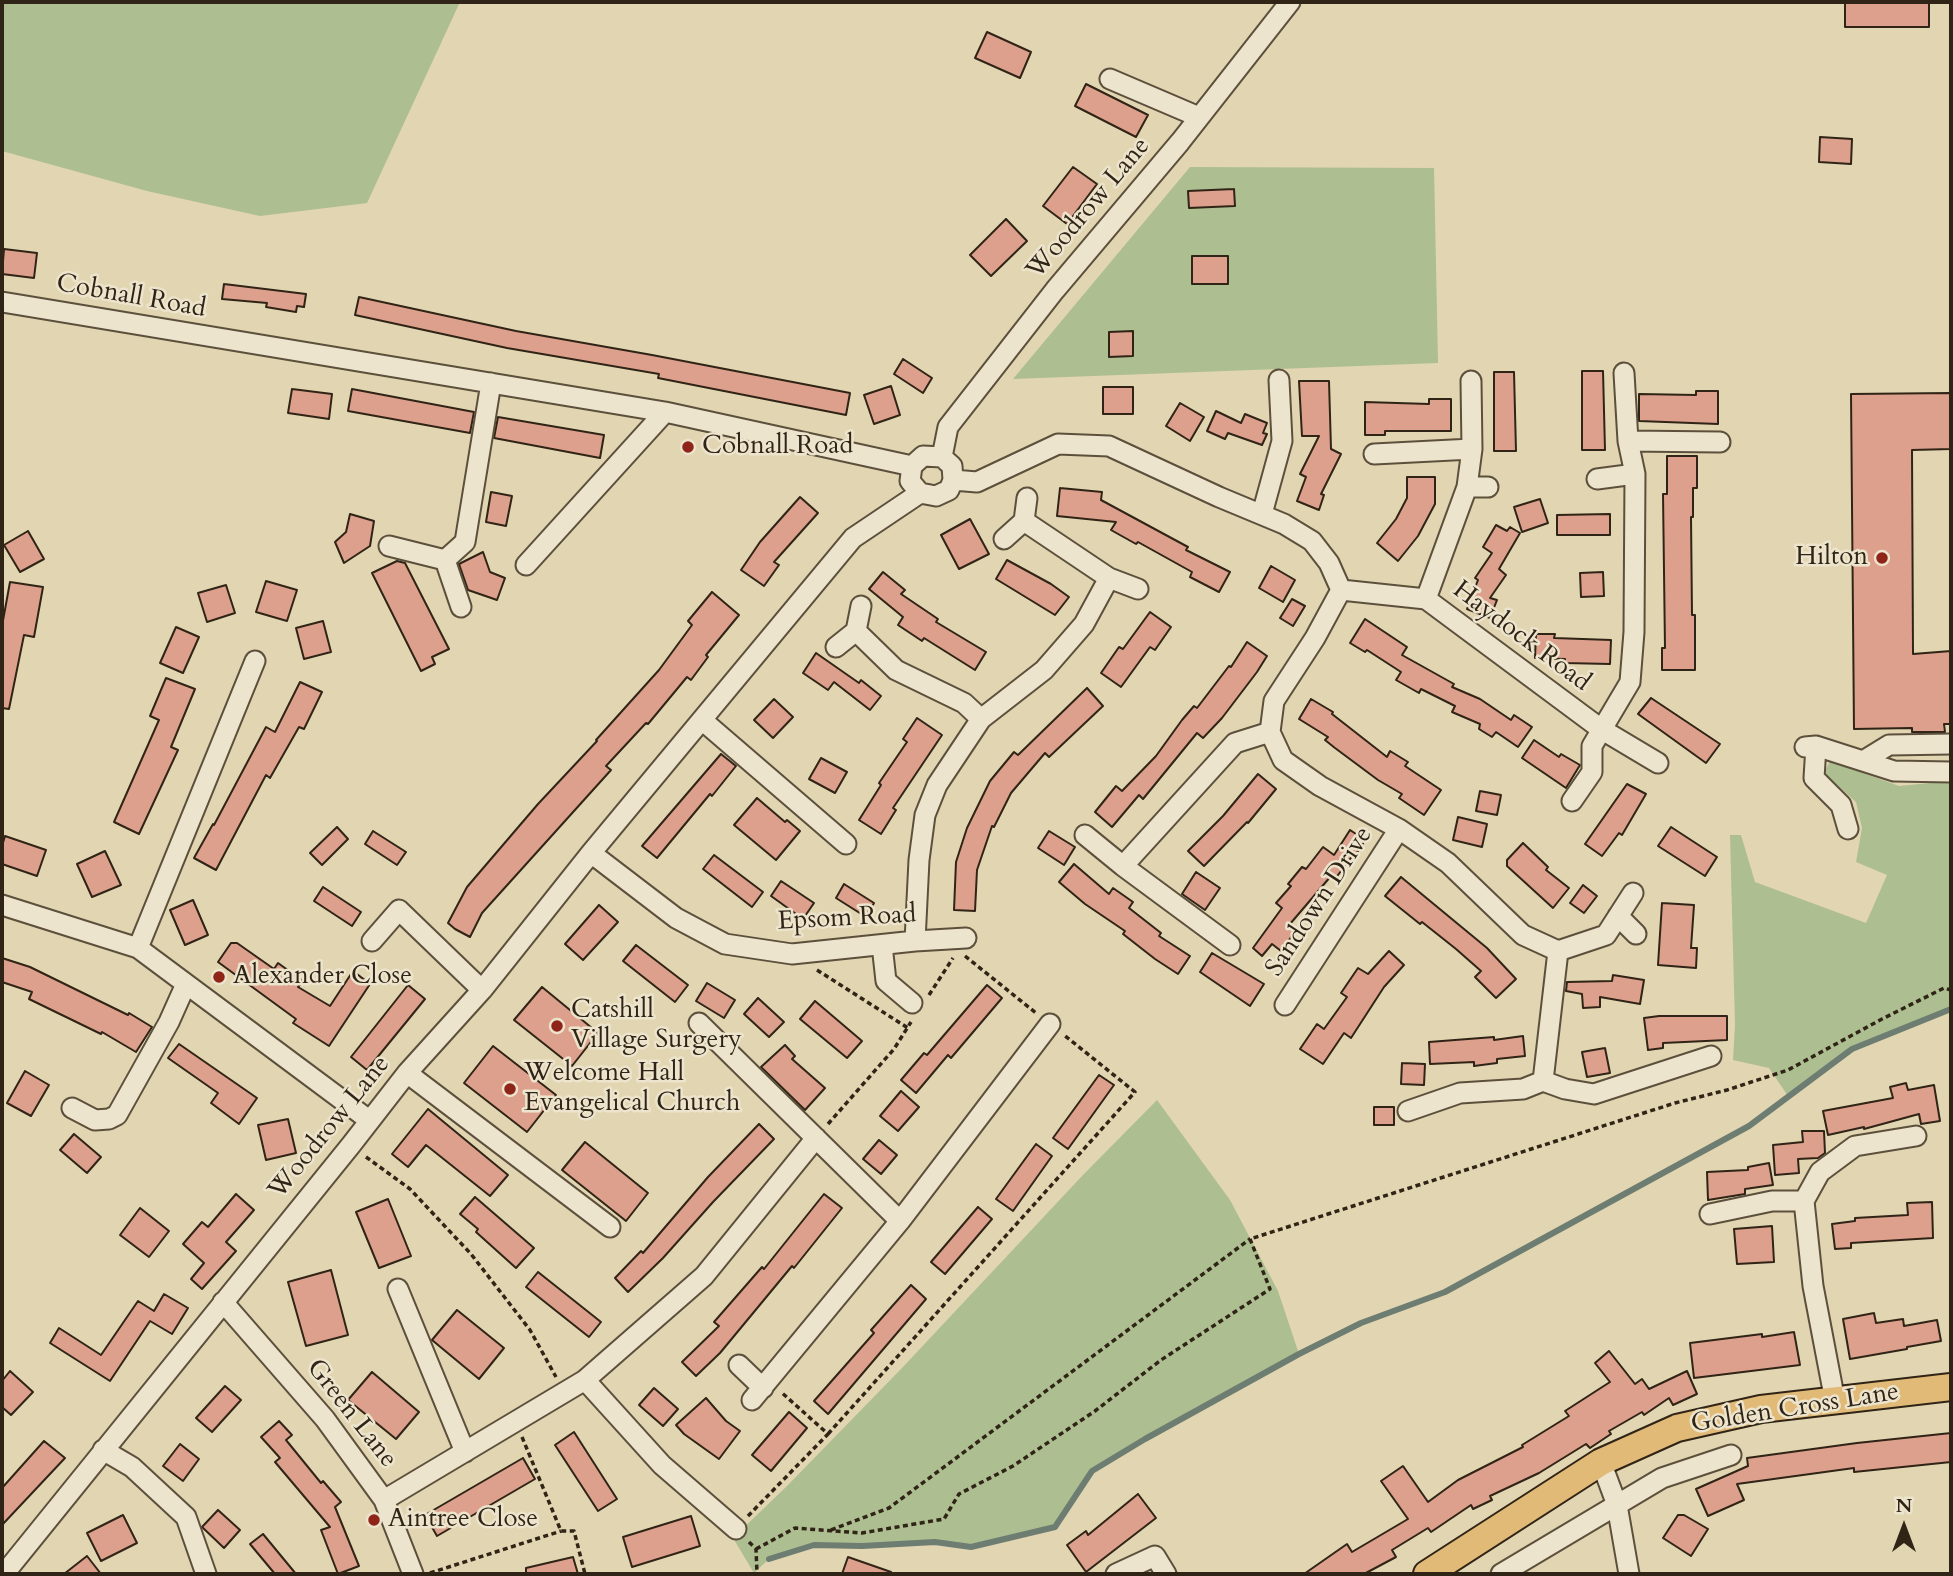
<!DOCTYPE html>
<html>
<head>
<meta charset="utf-8">
<style>
	body { margin:0 }
	#map { position:relative; width:1953px; height:1576px; overflow:hidden; background:#e2d5b1; font-family:Cardo,serif }
	canvas { display:block }
	.frame { position:absolute; inset:0; border:4px solid #302416; pointer-events:none }
	.north { position:absolute; left:1869px; top:1492px; width:70px; height:70px; -webkit-text-stroke:5px #ece4cc; paint-order:stroke; rotate:0deg; font-size:19px; font-weight:700; line-height:28px; text-align:center; color:#302416 }
	.north::after { content:''; display:block; margin:auto; width:24px; height:32px; background:#302416; clip-path:polygon(50% 0,100% 100%,50% 72%,0 100%) }
</style>
</head>
<body>
<div id="map">
<canvas width="1953" height="1576"></canvas>
<div class="frame"></div>
<div class="north">N</div>
</div>
<script>
const context = document.querySelector('canvas').getContext('2d');
context.lineJoin = 'round';
function paint(path, color) { context.fillStyle = color; context.fill(path, 'evenodd'); }
const shape = rows => new Path2D(rows.map(r => 'M' + r).join(''));
function stroke(path, color, width, dash) { context.strokeStyle = color; context.lineWidth = width; context.lineCap = dash ? 'butt' : 'round'; context.setLineDash(dash || []); context.stroke(path); }
function drawText(font, color, halo, rows, align = 'center') {
  context.font = font + ' Cardo,serif'; context.lineWidth = 5; context.setLineDash([]); context.textBaseline = 'middle'; context.strokeStyle = halo; context.fillStyle = color; for (const [text, x, y, turn = 0] of rows) {
    context.save(); context.translate(x, y); context.rotate((+turn || 0) * Math.PI / 180); context.textAlign = isNaN(turn) ? turn : align; if (halo) context.strokeText(text, 0, 0); context.fillText(text, 0, 0); context.restore();
  }
}
const green = shape([
	[2,2,460,2,367,203,260,216,147,191,2,151],
	[1190,167,1434,168,1438,363,1013,379],
	[1830,761,1899,786,1951,781,1951,1011,1852,1049,1788,1096,1769,1068,1733,1060,1735,1025,1730,835,1741,835,1755,882,1866,923,1887,875,1856,862,1862,828,1856,802,1824,773],
	[1157,1100,1230,1200,1278,1291,1299,1354,1145,1439,1092,1471,1055,1527,971,1547,935,1542,862,1546,814,1545,769,1559,754,1573,733,1538,787,1486,902,1368,1083,1175]
]);
const stream = shape([
	[769,1559,814,1545,862,1546,935,1542,971,1547,1055,1527,1092,1471,1145,1439,1299,1354,1361,1323,1445,1292,1749,1126,1852,1049,1951,1009]
]);
const building = shape([
	[1845,2,1929,2,1929,27,1845,27,1845,2],
	[987,32,1031,52,1020,78,975,58,987,32],
	[1086,84,1148,115,1136,137,1075,106,1086,84],
	[1820,137,1852,139,1851,164,1819,162,1820,137],
	[1073,167,1097,184,1067,224,1043,206,1073,167],
	[1234,189,1235,206,1189,208,1188,191,1234,189],
	[1006,219,1027,241,991,276,970,255,1006,219],
	[4,249,37,253,34,278,2,274,4,249],
	[1192,256,1228,256,1228,284,1192,284,1192,256],
	[224,284,306,294,304,307,297,306,296,312,266,307,267,303,222,299,224,284],
	[359,297,516,331,652,355,850,393,846,415,658,378,659,374,507,348,355,315,359,297],
	[1133,331,1133,356,1109,357,1109,332,1133,331],
	[903,359,932,378,923,393,894,374,903,359],
	[1582,371,1603,371,1605,450,1582,450,1582,371],
	[1494,372,1514,372,1516,451,1494,451,1494,372],
	[1299,381,1329,381,1331,449,1341,454,1321,494,1324,495,1319,510,1297,501,1306,477,1300,474,1319,436,1302,436,1299,381],
	[891,386,900,415,874,424,864,395,891,386],
	[1103,387,1133,387,1133,414,1103,414,1103,387],
	[292,389,332,394,329,419,288,413,292,389],
	[352,389,474,412,470,433,348,411,352,389],
	[1696,391,1718,391,1718,424,1639,421,1639,394,1696,395,1696,391],
	[1951,393,1951,449,1912,450,1913,654,1951,651,1951,724,1944,724,1945,732,1912,732,1912,728,1854,729,1851,394,1951,393],
	[1429,399,1451,399,1451,431,1385,431,1385,435,1365,435,1365,402,1429,404,1429,399],
	[1180,403,1204,417,1190,441,1166,426,1180,403],
	[1216,411,1241,423,1245,414,1267,423,1263,433,1267,434,1262,445,1228,433,1225,439,1207,431,1216,411],
	[498,417,604,435,600,458,494,438,498,417],
	[1667,456,1697,456,1697,488,1693,488,1693,517,1691,517,1692,615,1695,615,1695,670,1662,670,1662,648,1665,648,1663,494,1667,494,1667,456],
	[1407,477,1435,477,1435,504,1418,536,1398,561,1377,543,1396,519,1407,498,1407,477],
	[1060,488,1102,492,1101,500,1188,547,1186,550,1230,572,1219,592,1190,577,1192,572,1138,542,1136,544,1111,530,1116,522,1057,516,1060,488],
	[491,492,512,496,506,526,486,522,491,492],
	[800,497,818,513,774,562,779,565,764,586,741,570,760,542,800,497],
	[1540,499,1548,523,1522,532,1514,507,1540,499],
	[350,514,374,521,370,546,344,563,335,542,346,532,350,514],
	[1610,514,1610,535,1557,535,1557,515,1610,514],
	[970,519,989,554,959,569,941,535,970,519],
	[1496,525,1507,531,1510,527,1520,533,1499,569,1506,575,1490,598,1497,600,1490,618,1467,609,1478,580,1475,578,1492,553,1483,547,1496,525],
	[28,531,44,559,20,572,4,545,28,531],
	[483,552,490,572,505,578,497,600,468,590,459,564,483,552],
	[1007,560,1051,584,1069,597,1055,615,996,579,1007,560],
	[397,561,405,563,449,649,432,657,435,664,421,671,372,573,397,561],
	[1271,566,1295,580,1283,602,1259,588,1271,566],
	[883,572,905,590,901,594,938,619,936,622,986,652,975,670,924,638,922,641,898,625,903,617,869,589,883,572],
	[1603,572,1604,596,1581,597,1580,573,1603,572],
	[266,581,297,590,287,621,256,612,266,581],
	[10,582,43,587,34,637,24,635,9,709,2,708,2,626,10,582],
	[226,585,235,613,207,622,198,593,226,585],
	[712,592,739,615,706,655,708,657,691,680,687,677,648,724,646,723,606,766,611,770,482,913,470,937,455,929,448,923,467,887,538,804,597,741,596,740,659,670,692,625,688,621,712,592],
	[1292,599,1305,606,1293,626,1280,618,1292,599],
	[1150,612,1171,627,1155,650,1150,647,1121,687,1101,673,1119,647,1123,649,1150,612],
	[1365,619,1407,647,1402,655,1454,684,1452,687,1480,699,1511,720,1514,715,1532,727,1518,747,1496,732,1492,737,1479,729,1480,724,1452,712,1455,706,1421,689,1419,693,1396,680,1401,672,1367,650,1365,652,1350,643,1365,619],
	[323,621,331,652,304,659,296,628,323,621],
	[176,627,199,637,183,673,160,663,176,627],
	[1536,634,1555,634,1554,638,1611,640,1610,664,1565,663,1565,659,1535,658,1536,634],
	[1247,642,1267,656,1257,672,1222,718,1203,738,1197,733,1143,799,1139,795,1112,827,1095,812,1116,786,1122,791,1156,756,1182,720,1194,706,1197,708,1229,666,1231,667,1247,642],
	[816,653,859,683,861,680,881,696,870,710,834,682,828,690,803,673,816,653],
	[166,678,195,689,171,747,178,750,139,834,114,822,159,720,150,716,166,678],
	[300,682,322,692,304,729,299,727,270,778,266,775,216,870,194,858,213,824,214,825,266,727,275,732,300,682],
	[1087,688,1103,706,1049,757,1045,753,1011,793,994,827,992,826,977,870,975,911,954,910,956,862,967,828,990,781,1014,752,1018,755,1087,688],
	[1651,698,1720,744,1706,763,1638,714,1651,698],
	[774,699,793,717,773,738,754,720,774,699],
	[1311,699,1333,712,1332,714,1387,757,1390,751,1408,762,1405,766,1441,790,1424,815,1399,798,1402,794,1378,780,1335,748,1325,740,1328,737,1299,719,1311,699],
	[917,718,942,735,893,808,896,810,881,834,859,820,881,785,879,783,907,742,903,739,917,718],
	[1534,740,1559,757,1561,754,1580,765,1566,788,1522,758,1534,740],
	[721,754,736,766,712,796,710,794,657,858,642,846,721,754],
	[821,758,847,772,835,793,809,779,821,758],
	[1258,774,1276,789,1248,823,1247,822,1204,866,1188,851,1223,816,1258,774],
	[1627,784,1646,794,1622,835,1619,833,1602,856,1585,844,1627,784],
	[1480,791,1501,795,1497,815,1476,811,1480,791],
	[757,798,785,822,787,820,800,831,776,860,734,825,757,798],
	[1458,817,1487,824,1482,847,1453,840,1458,817],
	[337,827,348,839,322,865,310,853,337,827],
	[1671,827,1717,857,1705,876,1658,846,1671,827],
	[1350,830,1365,840,1355,856,1353,855,1335,879,1331,876,1290,924,1297,929,1281,951,1272,944,1262,956,1253,948,1282,908,1276,903,1291,886,1288,884,1302,867,1306,869,1323,847,1334,855,1350,830],
	[373,831,406,852,397,865,365,844,373,831],
	[1049,831,1075,847,1064,865,1038,848,1049,831],
	[5,836,46,850,37,876,2,864,2,846,5,836],
	[1523,843,1548,867,1546,870,1569,888,1553,908,1507,866,1507,860,1523,843],
	[105,851,121,885,92,897,77,864,105,851],
	[714,855,763,892,752,907,703,869,714,855],
	[1074,864,1109,894,1113,888,1133,902,1129,908,1161,933,1159,936,1190,956,1178,974,1155,959,1123,934,1125,931,1085,904,1059,882,1074,864],
	[1196,872,1220,888,1205,910,1182,894,1196,872],
	[1401,877,1487,948,1516,979,1496,998,1475,977,1481,971,1456,949,1422,922,1420,924,1385,896,1401,877],
	[781,881,814,903,803,919,771,896,781,881],
	[844,884,874,903,866,917,836,898,844,884],
	[1583,885,1597,896,1584,913,1570,903,1583,885],
	[323,887,361,912,352,926,314,901,323,887],
	[193,900,208,935,185,945,170,910,193,900],
	[1662,903,1694,905,1691,948,1697,948,1696,968,1658,965,1662,903],
	[599,905,618,922,583,960,565,944,599,905],
	[231,943,237,943,274,969,278,963,303,981,298,987,330,1006,353,971,370,984,329,1046,293,1023,296,1019,218,962,231,943],
	[636,945,688,985,675,1002,623,961,636,945],
	[1389,951,1404,965,1384,987,1351,1038,1344,1033,1323,1064,1300,1049,1317,1024,1324,1029,1347,997,1341,993,1358,968,1368,974,1389,951],
	[1212,953,1264,984,1250,1006,1200,972,1212,953],
	[2,958,30,967,128,1015,129,1013,152,1027,136,1052,102,1032,101,1034,29,999,32,992,2,982,2,958],
	[1613,975,1644,980,1640,1004,1600,997,1600,1007,1583,1008,1582,994,1566,991,1567,982,1612,981,1613,975],
	[707,983,735,1000,724,1018,696,1001,707,983],
	[408,985,425,999,367,1070,351,1057,408,985],
	[987,985,1002,998,951,1058,948,1055,916,1093,901,1080,924,1053,927,1055,987,985],
	[542,987,598,1033,572,1066,514,1020,542,987],
	[758,998,784,1022,769,1037,744,1014,758,998],
	[815,1001,862,1041,847,1058,800,1019,815,1001],
	[1659,1016,1727,1016,1727,1040,1663,1043,1663,1048,1648,1050,1644,1018,1659,1016],
	[1523,1036,1525,1056,1497,1059,1497,1063,1474,1066,1474,1062,1430,1064,1429,1042,1494,1037,1494,1040,1523,1036],
	[179,1044,257,1098,239,1124,211,1103,218,1093,168,1058,179,1044],
	[785,1045,795,1056,792,1059,825,1088,805,1110,761,1067,785,1045],
	[493,1046,556,1095,527,1132,464,1083,493,1046],
	[1605,1048,1610,1073,1587,1077,1582,1052,1605,1048],
	[1402,1063,1425,1064,1424,1085,1401,1084,1402,1063],
	[25,1071,49,1085,31,1116,7,1103,25,1071],
	[1099,1075,1114,1085,1068,1149,1053,1138,1099,1075],
	[1906,1083,1908,1090,1934,1085,1940,1121,1921,1124,1919,1114,1864,1129,1864,1127,1828,1135,1823,1111,1893,1098,1890,1087,1906,1083],
	[901,1091,919,1107,898,1131,880,1116,901,1091],
	[1374,1107,1394,1107,1394,1125,1374,1125,1374,1107],
	[428,1109,508,1175,490,1196,426,1145,408,1167,392,1154,428,1109],
	[288,1119,296,1153,266,1160,258,1125,288,1119],
	[759,1124,774,1139,713,1202,663,1258,628,1292,615,1278,641,1251,643,1253,708,1177,759,1124],
	[1802,1131,1824,1131,1825,1153,1818,1158,1798,1159,1799,1173,1775,1175,1773,1145,1803,1142,1802,1131],
	[74,1134,101,1157,87,1173,60,1150,74,1134],
	[879,1140,897,1155,881,1174,863,1159,879,1140],
	[585,1142,648,1193,626,1221,562,1170,585,1142],
	[1036,1144,1052,1156,1013,1211,996,1199,1036,1144],
	[1769,1163,1773,1185,1745,1189,1745,1194,1708,1200,1707,1172,1748,1170,1748,1167,1769,1163],
	[236,1194,254,1210,226,1242,236,1251,202,1289,191,1279,204,1263,183,1244,202,1222,208,1227,236,1194],
	[824,1194,842,1208,794,1268,792,1266,720,1353,696,1376,682,1362,719,1326,714,1322,762,1267,764,1269,824,1194],
	[475,1197,534,1248,516,1268,476,1232,478,1229,460,1214,475,1197],
	[388,1199,411,1256,379,1268,356,1212,388,1199],
	[1932,1202,1933,1238,1851,1243,1851,1248,1835,1249,1832,1224,1855,1221,1855,1218,1908,1215,1907,1203,1932,1202],
	[978,1207,992,1219,945,1274,931,1262,978,1207],
	[140,1208,169,1231,149,1257,120,1235,140,1208],
	[1772,1226,1774,1262,1737,1264,1734,1229,1772,1226],
	[331,1270,348,1335,306,1346,288,1282,331,1270],
	[538,1272,601,1322,589,1337,526,1287,538,1272],
	[911,1285,926,1299,828,1414,814,1401,874,1333,871,1330,911,1285],
	[164,1294,188,1308,172,1334,150,1321,110,1381,50,1343,59,1328,101,1355,138,1301,154,1311,164,1294],
	[457,1310,504,1348,479,1379,432,1340,457,1310],
	[1874,1313,1876,1323,1903,1319,1904,1326,1937,1320,1941,1341,1907,1347,1907,1349,1850,1359,1843,1319,1874,1313],
	[1794,1332,1800,1365,1694,1378,1690,1343,1762,1334,1762,1337,1794,1332],
	[1609,1351,1635,1384,1642,1379,1649,1389,1687,1371,1697,1394,1673,1405,1669,1398,1644,1415,1642,1412,1609,1431,1611,1434,1590,1448,1586,1444,1539,1473,1490,1496,1492,1500,1473,1509,1471,1505,1431,1532,1428,1528,1392,1550,1396,1557,1364,1574,1304,1574,1347,1544,1352,1552,1408,1519,1381,1481,1403,1466,1428,1502,1458,1480,1523,1447,1522,1445,1569,1416,1565,1411,1610,1382,1595,1363,1609,1351],
	[10,1371,33,1392,11,1415,2,1407,2,1381,10,1371],
	[372,1372,419,1412,396,1439,348,1400,372,1372],
	[225,1386,241,1400,212,1432,196,1418,225,1386],
	[654,1388,678,1409,663,1426,639,1405,654,1388],
	[706,1398,726,1421,740,1431,719,1459,684,1434,676,1425,706,1398],
	[789,1412,807,1428,771,1471,752,1455,789,1412],
	[279,1421,292,1435,286,1440,321,1483,323,1481,341,1502,335,1507,359,1566,338,1574,321,1530,330,1527,275,1462,280,1458,261,1437,279,1421],
	[574,1432,617,1499,598,1511,555,1445,574,1432],
	[1951,1433,1951,1462,1854,1472,1854,1468,1737,1484,1744,1500,1708,1516,1696,1489,1748,1466,1747,1458,1857,1443,1951,1433],
	[44,1441,65,1458,2,1525,2,1488,44,1441],
	[180,1444,199,1459,183,1481,163,1466,180,1444],
	[523,1458,535,1479,437,1536,425,1515,523,1458],
	[1138,1494,1156,1518,1086,1572,1067,1545,1086,1531,1088,1535,1138,1494],
	[218,1510,240,1530,224,1548,202,1527,218,1510],
	[123,1515,137,1543,101,1561,87,1533,123,1515],
	[1678,1515,1684,1515,1708,1529,1691,1556,1663,1538,1678,1515],
	[691,1516,700,1546,632,1567,623,1537,691,1516],
	[263,1534,296,1574,275,1574,250,1544,263,1534],
	[87,1556,101,1574,64,1574,87,1556],
	[573,1557,578,1574,526,1574,526,1568,573,1557],
	[848,1557,891,1572,891,1574,842,1574,848,1557]
]);
const path = shape([
	[965,956,1036,1013],
	[817,970,908,1028],
	[929,995,953,958],
	[828,1124,894,1049,911,1022],
	[366,1157,410,1189,471,1254,530,1330,556,1377],
	[828,1434,1135,1092,1064,1035],
	[522,1437,561,1531,574,1531,585,1574],
	[748,1516,828,1434,781,1392],
	[831,1530,889,1508,1250,1239],
	[749,1542,756,1549,757,1574],
	[756,1549,795,1528,862,1533,944,1519,959,1494,1013,1466,1095,1411,1161,1360,1270,1289,1250,1239,1675,1103,1727,1090,1788,1070,1882,1019,1944,988,1951,990],
	[430,1573,561,1531]
]);
const minor = shape([
	[1110,79,1199,117],
	[2,302,665,412,912,466],
	[1628,441,1720,442],
	[1374,454,1472,449,1471,381],
	[942,457,948,427,1055,290,1180,142,1290,2],
	[1597,479,1635,474],
	[953,480,977,482,1058,444,1109,446,1219,497,1284,524,1312,541,1329,563,1341,590,1315,638,1274,701,1270,732,1283,760,1320,786,1399,829,1448,863,1523,935,1558,951,1606,935,1633,893],
	[1467,487,1488,487],
	[1262,514,1282,441,1279,380],
	[1024,521,1109,578,1138,589],
	[1004,539,1024,521,1027,498],
	[389,546,445,560,461,607],
	[445,560,465,542,491,383],
	[526,565,665,412],
	[1341,590,1426,599,1601,729,1658,763],
	[1426,599,1467,487,1472,449],
	[856,631,896,670,964,703,981,719],
	[836,647,856,631,861,606],
	[702,720,846,844],
	[1816,746,1814,778,1841,805,1848,829],
	[1805,747,1816,746,1894,771,1951,772],
	[1863,761,1889,745,1951,744],
	[1572,801,1592,772,1592,746,1630,682,1634,632,1635,474,1628,441,1624,373],
	[1085,835,1123,866,1235,743,1270,732],
	[591,853,676,918,725,944,792,954,915,941,966,938],
	[1123,866,1230,945],
	[2,905,138,948,369,1120],
	[1618,916,1636,934],
	[372,941,399,910,482,990],
	[915,941,919,860,925,815,937,785,981,719,1044,670,1084,624,1109,578],
	[882,945,886,981,912,1003],
	[138,948,255,661],
	[1285,1005,1399,829],
	[699,1023,900,1221],
	[407,1073,610,1227],
	[1543,1081,1565,1089,1594,1094,1711,1056],
	[72,1108,95,1120,109,1119,117,1115,169,1022,186,984],
	[1408,1111,1460,1093,1523,1089,1543,1081,1558,951],
	[1804,1201,1813,1286,1835,1401],
	[1710,1214,1772,1201,1804,1201,1820,1172,1855,1146,1916,1136],
	[398,1289,465,1452],
	[223,1302,325,1419,384,1500,413,1574],
	[739,1365,763,1388],
	[585,1380,662,1465,736,1529],
	[752,1400,900,1221,1050,1024],
	[103,1450,132,1467,186,1517,206,1574],
	[1601,1462,1617,1505,1629,1574],
	[384,1500,585,1380,704,1276,816,1138],
	[4,1574,351,1145,407,1073,482,990,591,853,853,538,920,493,936,496,949,490,953,480,952,466,942,457,923,456,912,466,910,481,920,493],
	[1116,1574,1155,1556,1166,1574],
	[1501,1574,1662,1478,1731,1455]
]);
const major = shape([
	[1427,1574,1601,1462,1677,1428,1761,1409,1951,1387]
]);
const markers = [
	[688,447,7,"#8f2418"],
	[1882,558,7,"#8f2418"],
	[219,977,7,"#8f2418"],
	[557,1026,7,"#8f2418"],
	[510,1089,7,"#8f2418"],
	[374,1520,7,"#8f2418"]
];
const streetNames = [
	["Woodrow Lane",1089,209,-50],
	["Cobnall Road",131,297,10],
	["Haydock Road",1521,637,37],
	["Sandown Drive",1320,902,-57],
	["Epsom Road",847,919,-3],
	["Woodrow Lane",330,1128,-51],
	["Golden Cross Lane",1795,1409,-9],
	["Green Lane",351,1414,52]
];
const poiNames = [
	["Cobnall Road",702,447],
	["Hilton",1868,558,"right"],
	["Alexander Close",233,977],
	["Catshill",571,1011],
	["Village Surgery",571,1041],
	["Welcome Hall",524,1074],
	["Evangelical Church",524,1104],
	["Aintree Close",388,1520]
];
paint(green, '#adbe91');
stroke(stream, '#6d7d72', 6);
paint(building, '#dda08c');
stroke(building, '#302416', 2);
stroke(minor, '#5c503d', 23);
stroke(major, '#302416', 30);
stroke(path, '#302416', 3.5, [5, 3.5]);
stroke(minor, '#ece4cc', 19);
stroke(major, '#e1ba78', 26);
for (const [x, y, r, color] of markers) { const dot = new Path2D(); dot.arc(x, y, r, 0, 2 * Math.PI); context.fillStyle = color; context.fill(dot); stroke(dot, '#ece4cc', 2.5); }
drawText('26px', '#302416', '#ece4cc', streetNames);
drawText('26px', '#302416', '#ece4cc', poiNames, 'left');
</script>
</body>
</html>
